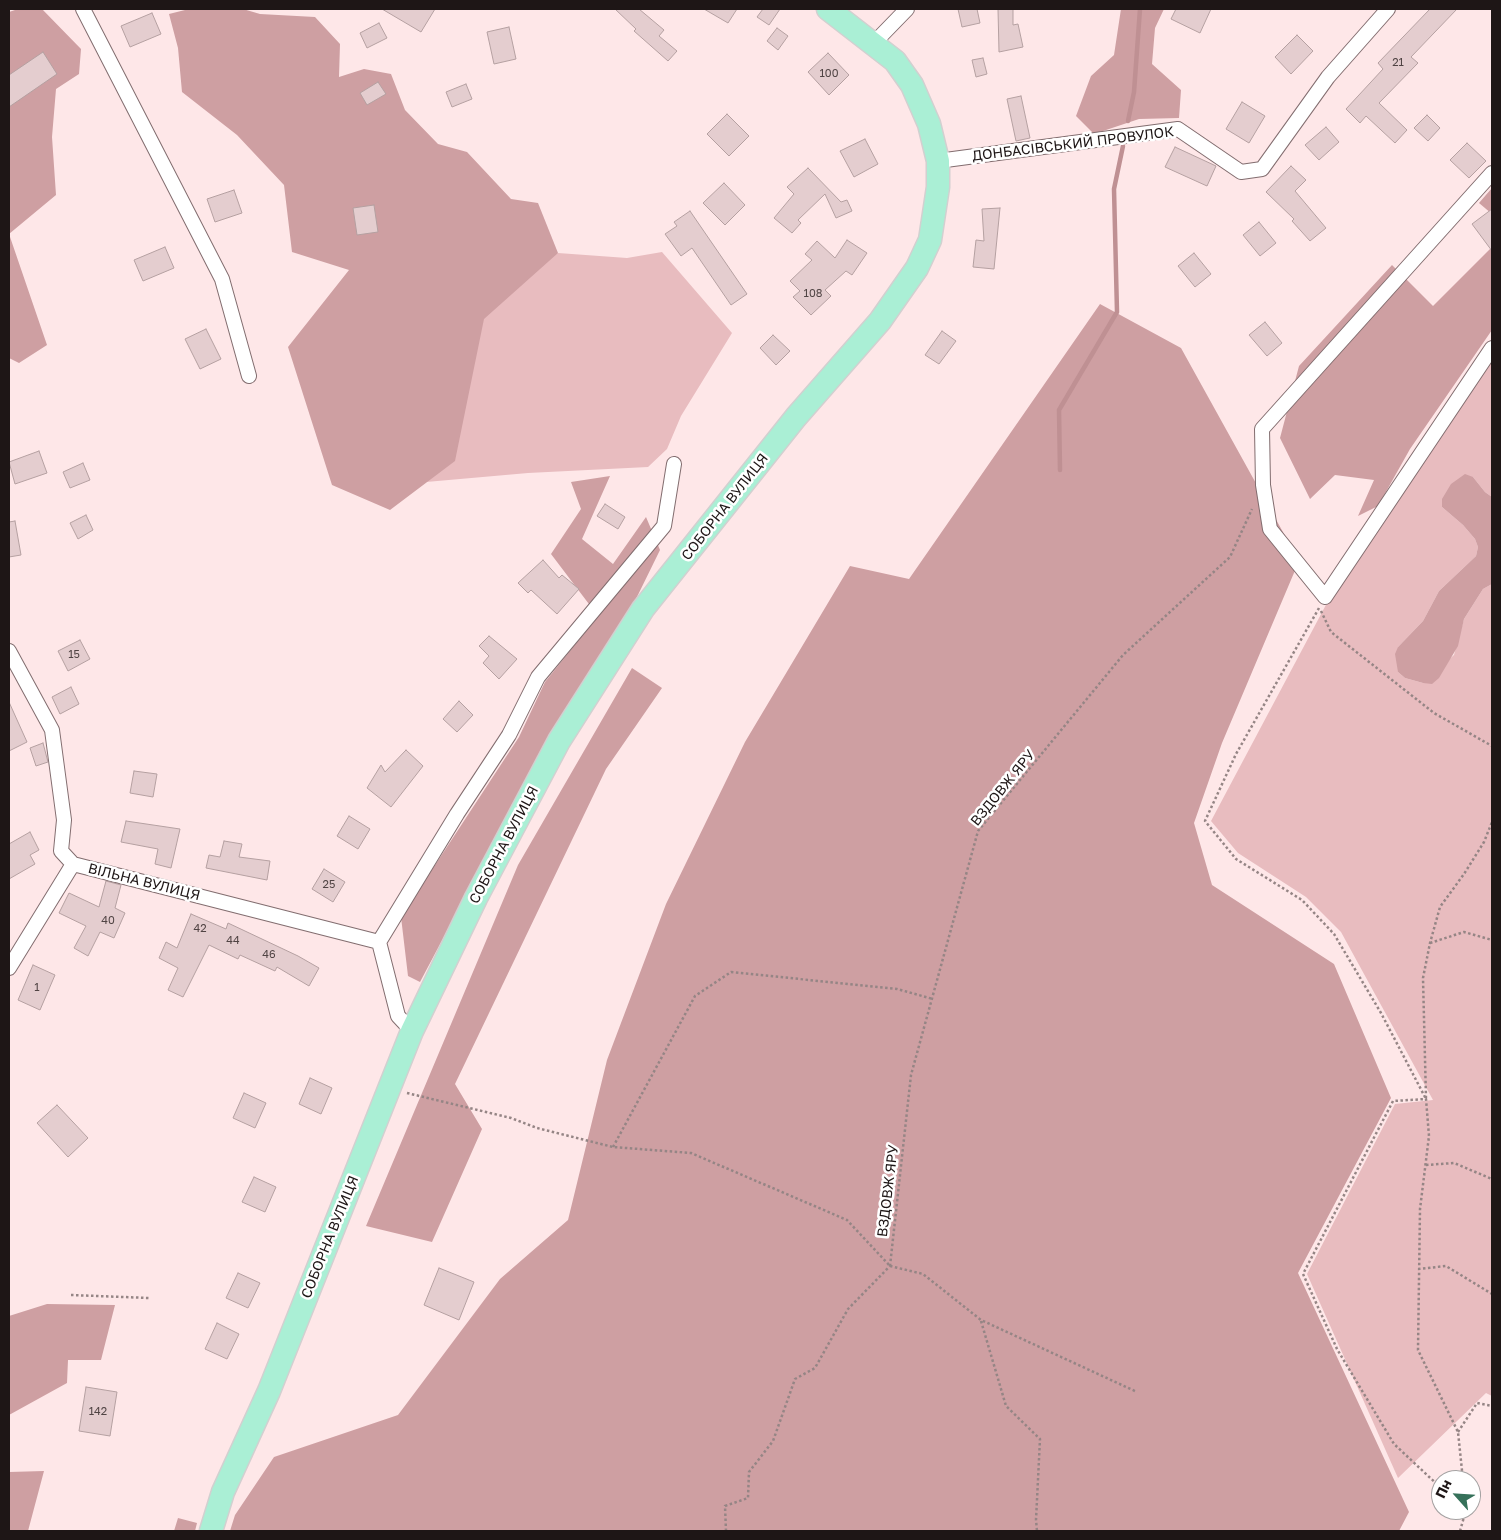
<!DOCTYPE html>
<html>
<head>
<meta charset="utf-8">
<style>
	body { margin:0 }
	#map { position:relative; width:1501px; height:1540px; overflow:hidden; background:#fee7e8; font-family:"Golos Text",sans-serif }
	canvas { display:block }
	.frame { position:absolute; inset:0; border:10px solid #1e1616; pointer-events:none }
	.north { position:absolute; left:1431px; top:1470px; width:50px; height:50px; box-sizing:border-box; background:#fff; border:1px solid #a5a2a2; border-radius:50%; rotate:296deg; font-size:14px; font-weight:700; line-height:20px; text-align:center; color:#1e1616 }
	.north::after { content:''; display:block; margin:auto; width:18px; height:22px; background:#36715a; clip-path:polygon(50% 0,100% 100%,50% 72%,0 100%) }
</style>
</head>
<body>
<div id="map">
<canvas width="1501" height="1540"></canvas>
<div class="frame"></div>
<div class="north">Пн</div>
</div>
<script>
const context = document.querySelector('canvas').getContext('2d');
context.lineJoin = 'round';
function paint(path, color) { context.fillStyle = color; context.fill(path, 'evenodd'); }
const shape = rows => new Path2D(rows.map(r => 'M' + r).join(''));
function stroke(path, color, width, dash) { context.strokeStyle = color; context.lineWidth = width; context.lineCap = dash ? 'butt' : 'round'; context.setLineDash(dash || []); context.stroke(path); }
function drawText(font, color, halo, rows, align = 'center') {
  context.font = font + ' "Golos Text",sans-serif'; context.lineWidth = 5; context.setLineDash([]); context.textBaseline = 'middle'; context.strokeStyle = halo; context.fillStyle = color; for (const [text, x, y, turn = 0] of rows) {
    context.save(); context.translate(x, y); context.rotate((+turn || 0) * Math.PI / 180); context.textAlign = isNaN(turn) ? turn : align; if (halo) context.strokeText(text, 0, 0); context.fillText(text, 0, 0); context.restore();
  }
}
const green = shape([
	[662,252,732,333,681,416,667,449,648,467,528,473,358,488,315,327,558,253,627,258],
	[1492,356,1492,497,1485,492,1473,477,1442,507,1463,525,1475,539,1478,547,1476,556,1439,591,1423,621,1398,647,1398,672,1405,678,1423,683,1454,655,1464,619,1483,589,1492,584,1492,1396,1486,1393,1398,1478,1307,1274,1395,1104,1433,1100,1341,932,1306,897,1238,853,1211,821,1328,601]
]);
const forest = shape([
	[18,9,42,9,81,49,79,74,56,89,52,137,56,195,9,234,47,345,19,363,9,358,9,12],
	[189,9,243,9,260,14,315,17,340,44,339,77,364,69,391,74,405,110,438,144,467,152,511,199,538,203,558,253,484,319,455,461,390,510,332,485,288,347,349,270,292,252,284,185,237,135,182,92,178,48,169,14],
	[1121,9,1164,9,1155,28,1152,64,1181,90,1179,118,1139,119,1094,134,1076,116,1091,76,1114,55],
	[1492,188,1492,214,1479,203],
	[1492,247,1492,330,1410,449,1378,506,1358,516,1374,480,1335,475,1310,499,1280,438,1299,366,1392,265,1433,306],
	[1100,304,1181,348,1299,561,1222,743,1194,823,1212,885,1334,964,1391,1098,1298,1273,1409,1512,1399,1531,230,1531,235,1515,274,1457,398,1415,500,1279,568,1220,607,1060,666,904,745,742,850,566,909,579],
	[1465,474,1473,477,1485,492,1492,497,1492,584,1483,589,1464,619,1458,646,1439,678,1432,684,1423,683,1405,678,1398,672,1395,654,1398,647,1423,621,1439,591,1476,556,1478,547,1475,539,1463,525,1442,507,1442,499,1451,484],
	[610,476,582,539,613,564,646,517,660,550,634,603,535,765,420,982,408,976,401,917,519,737,545,682,598,616,551,554,581,509,571,482],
	[632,668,662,688,606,769,455,1084,482,1129,432,1242,366,1226,518,865],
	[47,1304,115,1305,101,1360,68,1360,67,1383,9,1415,9,1316],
	[44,1471,28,1531,9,1531,9,1472],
	[178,1518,197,1523,195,1531,174,1531]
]);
const stream = shape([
	[1128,121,1134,92,1140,9],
	[1060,470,1059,410,1117,312,1114,189,1123,146]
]);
const building = shape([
	[382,9,435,9,421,32,382,9],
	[615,9,639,9,664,30,659,36,677,51,668,61,634,31,636,29,615,9],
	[704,9,737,9,728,23,704,9],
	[763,9,780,9,769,25,757,17,763,9],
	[958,9,977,9,980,23,962,27,958,9],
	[998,9,1013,9,1013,25,1018,24,1023,47,999,52,998,9],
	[1176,9,1211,9,1200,33,1171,19,1176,9],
	[1430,9,1457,9,1411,57,1418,63,1379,103,1407,130,1395,143,1366,116,1360,123,1346,109,1383,69,1378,63,1430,9],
	[152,13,161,34,130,47,121,26,152,13],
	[379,23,387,38,367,48,360,33,379,23],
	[509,27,516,59,494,64,487,32,509,27],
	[777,28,788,36,778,50,767,41,777,28],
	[1297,35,1313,51,1291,74,1275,57,1297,35],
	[43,52,57,74,9,107,9,75,43,52],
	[828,53,849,75,829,95,808,72,828,53],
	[983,58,987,74,976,77,972,60,983,58],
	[378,82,386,94,367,105,360,93,378,82],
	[466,84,472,99,452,107,446,92,466,84],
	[1021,96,1030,138,1016,141,1007,99,1021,96],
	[1242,102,1265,116,1249,143,1226,129,1242,102],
	[727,114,749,136,729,156,707,134,727,114],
	[1427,115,1440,128,1428,141,1414,128,1427,115],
	[1326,127,1339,142,1319,160,1305,145,1326,127],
	[865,139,878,164,854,177,840,151,865,139],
	[1467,143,1486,161,1469,178,1450,160,1467,143],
	[1175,147,1216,166,1207,186,1165,167,1175,147],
	[1291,166,1306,180,1295,191,1326,228,1310,241,1292,221,1294,219,1266,192,1291,166],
	[808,168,841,202,847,200,852,211,836,218,825,194,798,220,801,223,792,233,774,218,794,194,787,187,808,168],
	[724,183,745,205,725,225,703,203,724,183],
	[234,190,242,213,215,222,207,199,234,190],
	[374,205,378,232,357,235,353,208,374,205],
	[1000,208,994,269,973,267,976,240,984,241,982,209,1000,208],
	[1492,209,1492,251,1472,224,1492,209],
	[690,211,747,294,731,305,692,248,681,256,665,234,677,226,674,222,690,211],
	[1259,222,1276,243,1260,256,1243,235,1259,222],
	[847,240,867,253,852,275,846,271,825,290,831,296,811,315,793,297,800,291,790,281,812,260,805,254,817,241,835,258,847,240],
	[165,247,174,268,143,281,134,260,165,247],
	[1194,253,1211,274,1195,287,1178,266,1194,253],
	[1265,322,1282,343,1267,356,1249,335,1265,322],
	[206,329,221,359,200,369,185,339,206,329],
	[942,331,956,341,939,364,925,355,942,331],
	[773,335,790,351,776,365,760,348,773,335],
	[39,451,47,473,15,484,9,462,39,451],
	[83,463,90,480,70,488,63,472,83,463],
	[605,504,625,517,618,529,597,516,605,504],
	[86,515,93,530,78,539,70,523,86,515],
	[15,521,21,555,9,557,9,522,15,521],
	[543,560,559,578,562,575,579,589,557,614,531,590,528,593,518,583,543,560],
	[489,636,517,659,499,679,483,663,489,656,479,646,489,636],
	[80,640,90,659,68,671,58,651,80,640],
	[71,687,79,704,60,714,52,697,71,687],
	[459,701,473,715,457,732,443,719,459,701],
	[9,702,27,742,9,751,9,702],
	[43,743,48,762,36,766,30,748,43,743],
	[406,750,423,766,391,807,367,788,381,765,385,772,406,750],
	[134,771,157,774,153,797,130,793,134,771],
	[349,816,370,829,358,849,337,836,349,816],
	[126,821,180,829,171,868,155,864,158,849,121,842,126,821],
	[30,832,39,850,30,855,35,864,9,879,9,844,30,832],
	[224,841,242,844,239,857,270,861,267,880,206,868,209,855,220,857,224,841],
	[324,869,345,882,333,902,312,889,324,869],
	[106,881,121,885,115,908,125,913,114,938,100,932,88,956,74,948,86,926,59,913,69,893,99,907,106,881],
	[191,914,226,929,228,923,298,956,319,968,309,986,277,967,275,971,240,955,238,959,209,945,183,997,168,990,178,968,159,958,166,942,177,948,191,914],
	[33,965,55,975,40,1010,18,1000,33,965],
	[310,1078,332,1088,321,1114,299,1104,310,1078],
	[244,1093,266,1103,255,1128,233,1118,244,1093],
	[57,1105,88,1138,68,1157,37,1123,57,1105],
	[254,1177,276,1187,265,1212,242,1202,254,1177],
	[439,1268,474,1282,459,1320,424,1305,439,1268],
	[238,1273,260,1283,248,1308,226,1298,238,1273],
	[217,1323,239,1334,227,1359,205,1349,217,1323],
	[86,1387,117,1392,110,1436,79,1431,86,1387]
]);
const path = shape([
	[1319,608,1236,754,1205,821,1236,859,1302,900,1334,934,1381,1013,1426,1099,1423,978,1430,943,1440,907,1464,874,1484,842,1492,822],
	[1321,611,1331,632,1434,713,1492,746],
	[1430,943,1464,932,1492,940],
	[407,1093,511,1118,537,1128,613,1147,691,1153,847,1220,890,1266],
	[613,1147,695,996,731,972,897,989,933,999],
	[1426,1165,1454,1163,1492,1179],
	[890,1266,911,1075,978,831,1123,655,1230,557,1252,509],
	[890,1266,923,1274,981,1320,1137,1392],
	[1418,1269,1446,1266,1492,1294],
	[71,1295,149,1298],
	[981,1321,1006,1406,1040,1439,1036,1520,1037,1531],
	[1458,1432,1477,1403,1492,1406],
	[1441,1488,1394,1444,1337,1349,1303,1274,1393,1101,1426,1099,1429,1136,1420,1209,1418,1350,1458,1432,1463,1480],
	[726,1531,725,1506,748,1498,749,1472,773,1441,795,1379,815,1368,848,1309,890,1266],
	[1460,1531,1466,1510]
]);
const street = shape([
	[83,9,222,279,249,376],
	[874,43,907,9],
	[938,161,1178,129,1241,172,1262,169,1328,77,1388,9],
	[1492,173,1262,429,1263,485,1270,529,1325,597,1492,348],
	[9,651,52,730,64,820,61,851,73,864,379,942],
	[9,968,73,864],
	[412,1031,398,1016,379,942,457,814,509,735,538,677,664,526,674,464]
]);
const primary = shape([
	[211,1531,223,1492,269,1391,412,1031,476,898,559,741,643,609,796,417,880,321,917,268,930,240,938,187,938,161,929,124,912,85,895,61,828,9]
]);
const numberNames = [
	["21",1398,63],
	["100",829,74],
	["108",813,294],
	["15",74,655],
	["25",329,885],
	["40",108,921],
	["42",200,929],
	["44",233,941],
	["46",269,955],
	["1",37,988],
	["142",98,1412]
];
const streetNames = [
	["ДОНБАСІВСЬКИЙ ПРОВУЛОК",1073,144,-7],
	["СОБОРНА ВУЛИЦЯ",725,507,-52],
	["ВЗДОВЖ ЯРУ",1003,788,-51],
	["СОБОРНА ВУЛИЦЯ",504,845,-62],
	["ВІЛЬНА ВУЛИЦЯ",144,882,14],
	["ВЗДОВЖ ЯРУ",888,1191,-83],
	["СОБОРНА ВУЛИЦЯ",330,1237,-68]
];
paint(green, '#e8bcbf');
paint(forest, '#ce9fa2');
stroke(stream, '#bf9093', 4.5);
paint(building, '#e4cdcf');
stroke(building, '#b5a0a1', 1);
stroke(street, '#826d6f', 16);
stroke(primary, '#d2d0d0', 25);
stroke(path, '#958585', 2.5, [2.5, 2.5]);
stroke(street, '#fff', 14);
stroke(primary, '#aaefd5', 22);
drawText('11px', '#504444', null, numberNames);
drawText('14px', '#1e1616', '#fff', streetNames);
</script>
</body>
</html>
